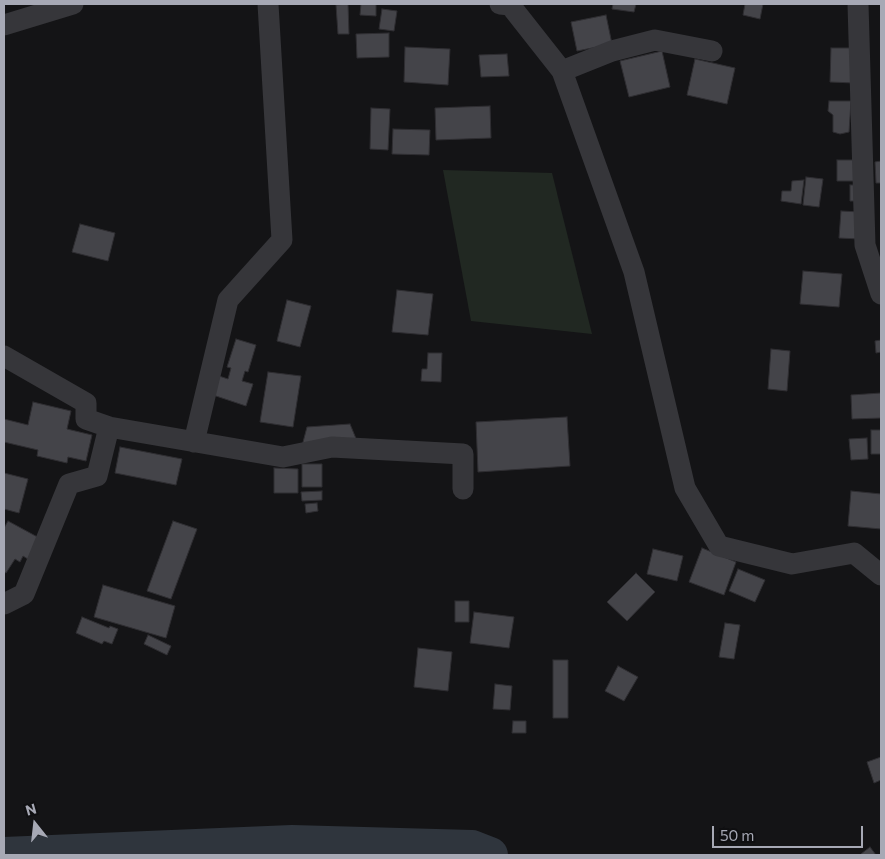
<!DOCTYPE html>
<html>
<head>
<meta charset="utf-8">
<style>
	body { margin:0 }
	#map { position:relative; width:885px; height:859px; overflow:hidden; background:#141416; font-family:Commissioner,sans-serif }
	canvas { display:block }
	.frame { position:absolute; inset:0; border:5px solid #a7a9b5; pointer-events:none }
	.north { position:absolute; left:10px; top:799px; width:50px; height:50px; -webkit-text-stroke:4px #0f0f11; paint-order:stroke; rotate:344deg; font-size:14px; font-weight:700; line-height:20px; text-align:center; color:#a7a9b5 }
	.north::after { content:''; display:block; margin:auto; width:18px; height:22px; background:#a7a9b5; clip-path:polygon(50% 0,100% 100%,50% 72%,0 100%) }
	.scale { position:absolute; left:712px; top:826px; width:151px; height:22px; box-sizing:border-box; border:2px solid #a7a9b5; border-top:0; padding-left:6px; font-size:15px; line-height:18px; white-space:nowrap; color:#a7a9b5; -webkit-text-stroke:4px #0f0f11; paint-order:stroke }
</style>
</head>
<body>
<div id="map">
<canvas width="885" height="859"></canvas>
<div class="frame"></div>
<div class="north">N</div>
<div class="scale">50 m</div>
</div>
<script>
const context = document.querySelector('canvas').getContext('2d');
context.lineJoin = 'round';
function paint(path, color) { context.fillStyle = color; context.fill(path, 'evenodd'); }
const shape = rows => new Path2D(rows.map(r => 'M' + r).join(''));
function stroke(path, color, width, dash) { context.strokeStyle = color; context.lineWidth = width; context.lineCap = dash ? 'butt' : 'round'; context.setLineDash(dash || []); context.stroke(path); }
const green = shape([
	[443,170,552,173,592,334,471,321]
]);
const river = shape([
	[4,855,292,843,472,848,490,855]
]);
const building = shape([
	[348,4,349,34,338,34,336,5,348,4],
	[361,4,376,4,376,16,360,15,361,4],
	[613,4,636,4,634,12,612,9,613,4],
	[745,4,763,4,760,19,743,15,745,4],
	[382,9,397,11,394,31,379,29,382,9],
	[606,15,612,44,577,51,571,22,606,15],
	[389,33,389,57,357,58,356,34,389,33],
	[405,47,450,49,448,85,404,82,405,47],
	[831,48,855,48,854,83,830,82,831,48],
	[662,51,670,87,629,97,620,61,662,51],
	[507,54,509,76,481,77,479,55,507,54],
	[695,59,735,68,727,104,687,95,695,59],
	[829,101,851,101,849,132,840,134,833,132,833,115,828,111,829,101],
	[490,106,491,138,436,140,435,108,490,106],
	[371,108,390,109,388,150,370,149,371,108],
	[393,129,430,130,429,155,392,154,393,129],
	[837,160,856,160,855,181,837,181,837,160],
	[881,161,881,183,876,183,875,162,881,161],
	[806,177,823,179,819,207,803,205,806,177],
	[804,180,801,204,781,201,782,191,791,191,792,181,804,180],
	[850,185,862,185,862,201,850,201,850,185],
	[841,211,861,212,859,239,839,238,841,211],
	[80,224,115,233,108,261,72,252,80,224],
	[803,271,842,274,839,307,800,304,803,271],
	[397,290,433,294,428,335,392,332,397,290],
	[287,300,311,306,300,347,277,341,287,300],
	[236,339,256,345,248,372,245,371,242,381,253,384,246,406,213,395,219,376,228,379,231,368,227,367,236,339],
	[881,340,881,352,876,353,875,341,881,340],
	[771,349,790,351,787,391,768,389,771,349],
	[428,353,442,353,441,382,421,381,422,369,427,369,428,353],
	[268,372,301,376,293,427,260,422,268,372],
	[881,393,881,418,852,419,851,395,881,393],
	[33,402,71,411,67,429,92,435,86,461,68,457,67,463,37,456,38,450,4,442,4,419,28,425,33,402],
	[567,417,570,466,478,472,476,422,567,417],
	[350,424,357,441,302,446,307,427,350,424],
	[871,430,881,430,881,454,871,454,871,430],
	[867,438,868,459,851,460,849,439,867,438],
	[120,447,182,459,176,485,115,473,120,447],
	[302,464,322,464,322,487,302,487,302,464],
	[274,468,298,469,298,493,274,493,274,468],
	[4,473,28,479,19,513,4,509,4,473],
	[322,491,322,500,302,501,301,492,322,491],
	[851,491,881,494,881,529,848,526,851,491],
	[317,503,318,511,306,513,305,504,317,503],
	[8,521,43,540,31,561,23,556,20,562,15,559,6,573,4,572,4,528,8,521],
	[173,521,197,529,171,599,147,591,173,521],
	[702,548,736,562,724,595,689,582,702,548],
	[653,549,683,556,677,581,647,574,653,549],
	[738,569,765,580,755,602,729,591,738,569],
	[636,573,655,592,627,621,607,602,636,573],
	[103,585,175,606,166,638,94,617,103,585],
	[455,601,469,601,469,622,455,622,455,601],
	[474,612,514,617,509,648,470,643,474,612],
	[82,617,109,628,110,626,118,629,112,644,104,641,102,644,76,633,82,617],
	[725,623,740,625,734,659,719,657,725,623],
	[148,635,171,646,167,655,144,644,148,635],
	[418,648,452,652,448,691,414,687,418,648],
	[553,660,568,660,568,718,553,718,553,660],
	[618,666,638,677,624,701,605,691,618,666],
	[495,684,512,686,510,710,493,709,495,684],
	[513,721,526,721,526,733,512,733,513,721],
	[881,757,881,780,874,783,867,762,881,757],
	[870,847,876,855,862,855,861,854,870,847]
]);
const minor = shape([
	[500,4,510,5,562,71,634,272,685,488,719,546,792,564,854,553,881,575],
	[858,4,865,245,881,294],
	[4,25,73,4],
	[562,71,612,51,655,40,712,51],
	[4,356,86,403,86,419,109,427,97,476,69,484,24,594,4,604],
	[109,427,283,457,332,447,463,454,463,489],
	[194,442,228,300,282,240,268,4]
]);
paint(green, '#212822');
stroke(river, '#2f353d', 36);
paint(building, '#444449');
stroke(building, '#2f2e32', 1);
stroke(minor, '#36363a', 21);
</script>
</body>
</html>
